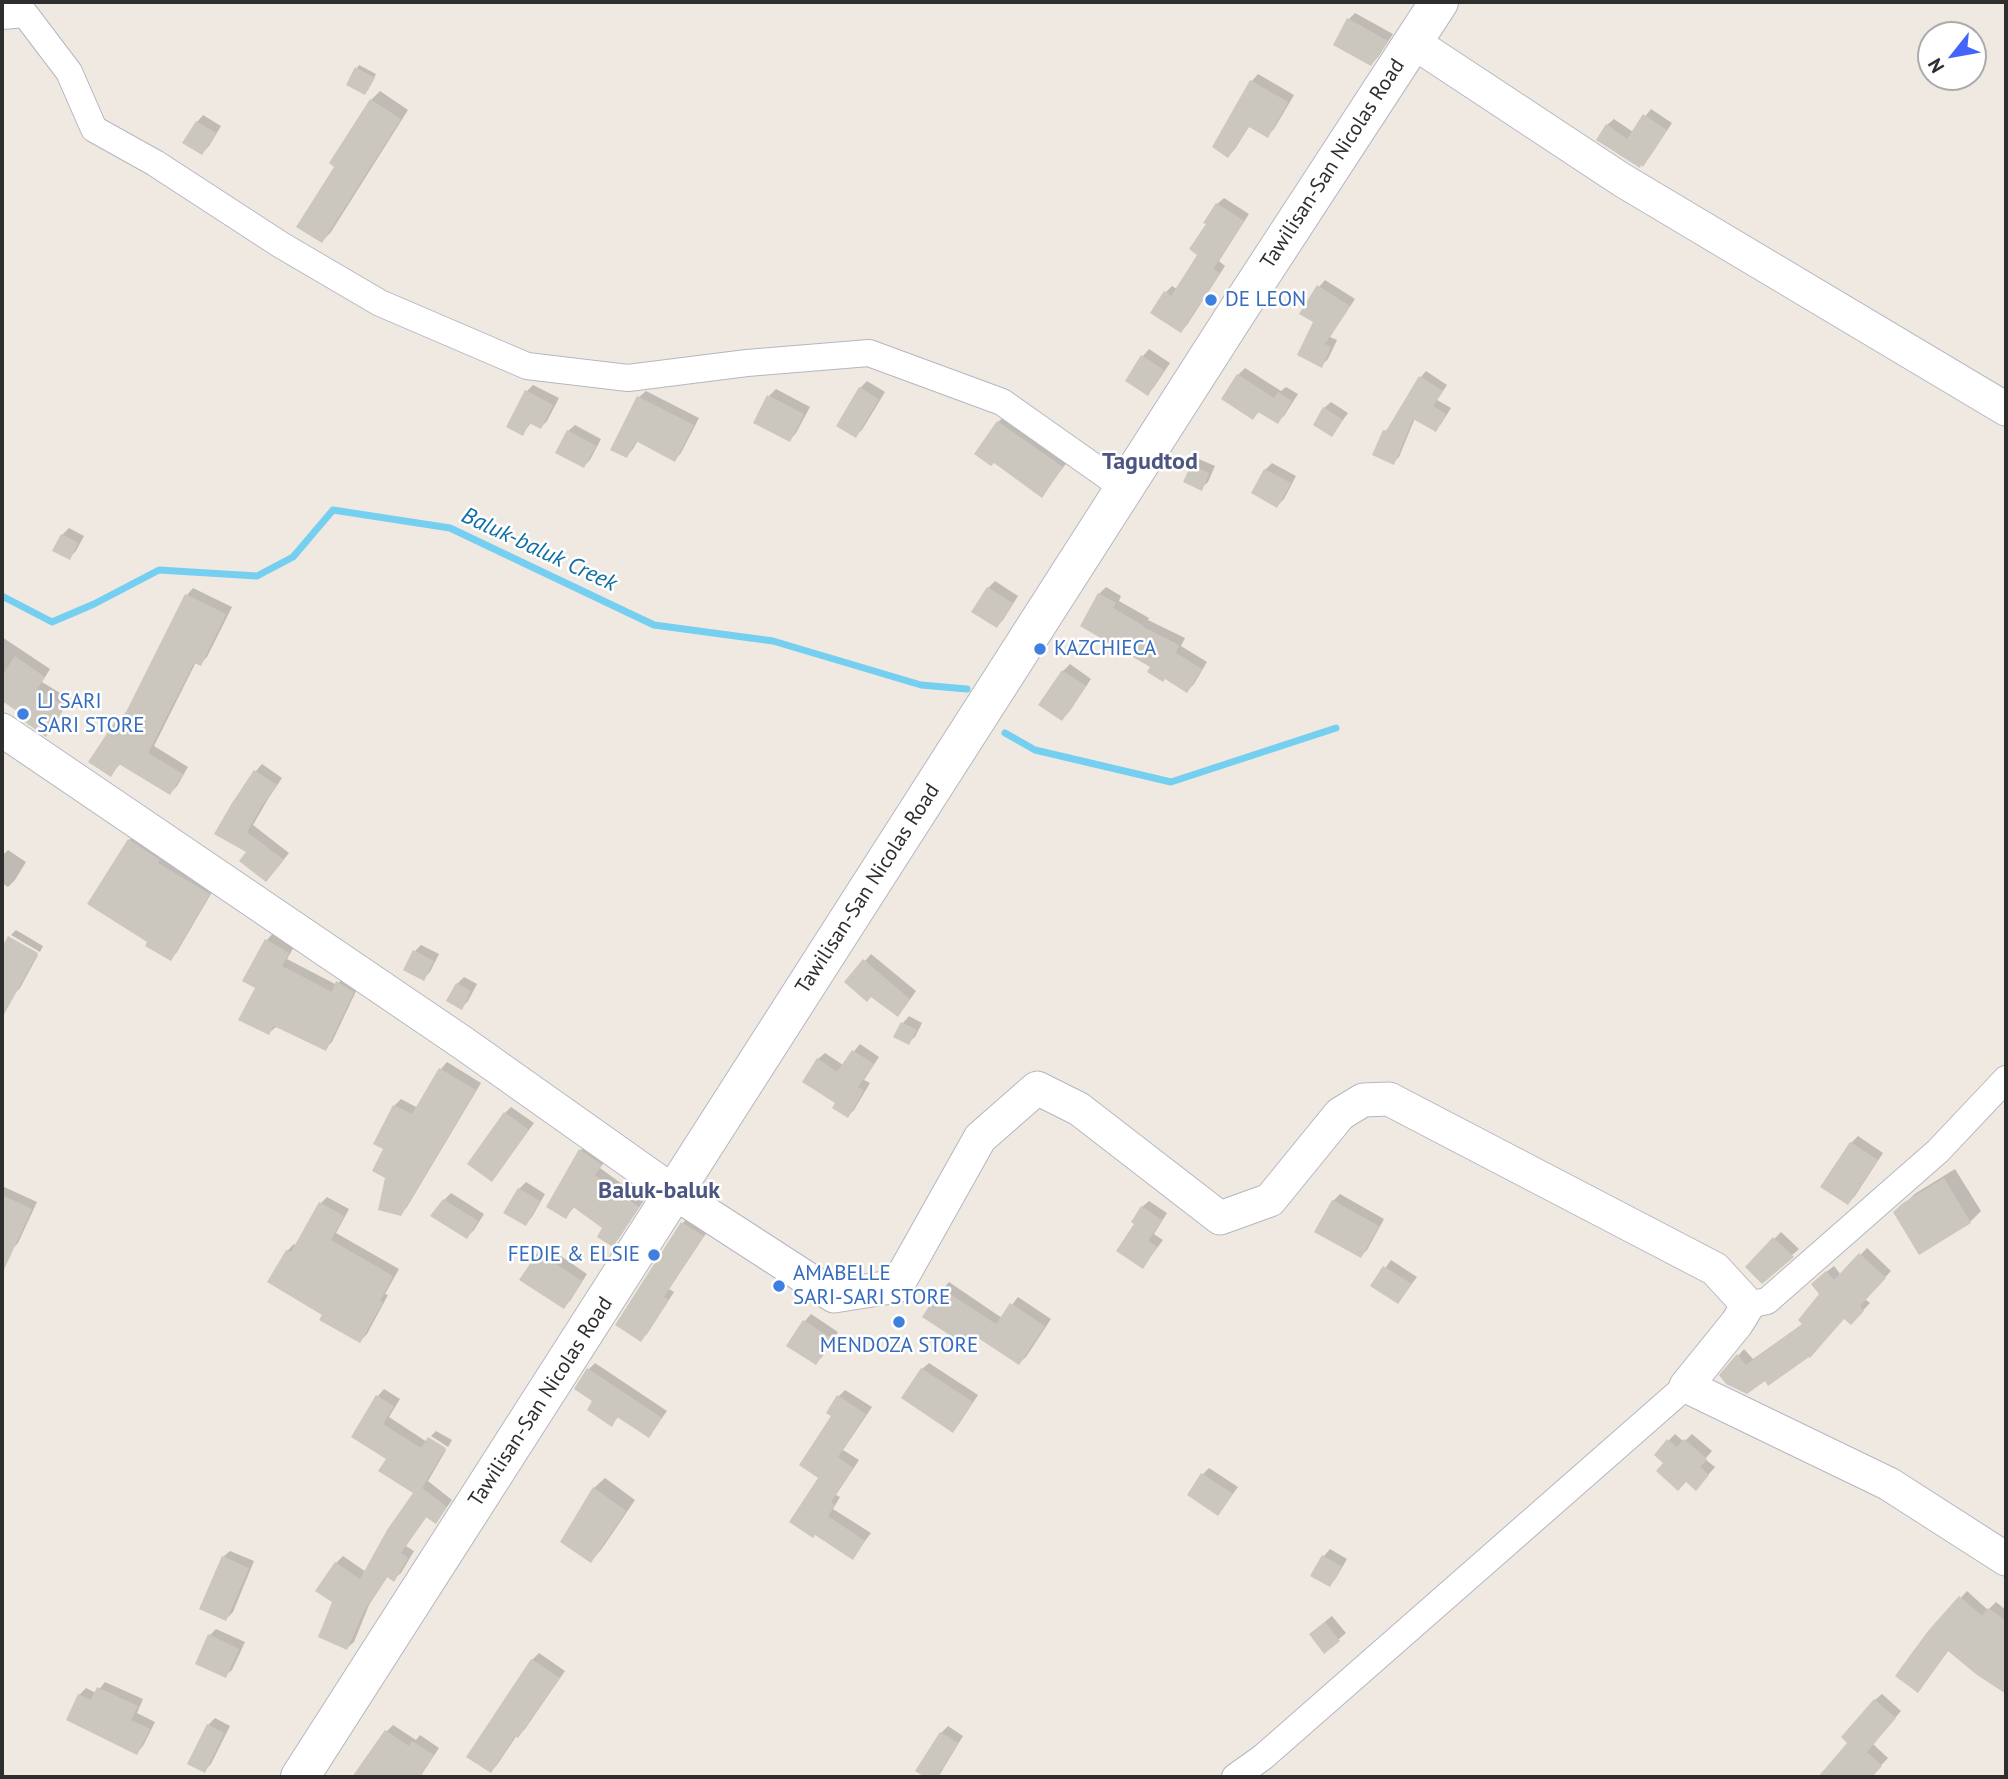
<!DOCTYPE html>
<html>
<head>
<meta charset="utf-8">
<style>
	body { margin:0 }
	#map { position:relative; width:2008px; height:1779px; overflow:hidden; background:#efe9e1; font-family:"PT Sans",sans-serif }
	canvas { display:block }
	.frame { position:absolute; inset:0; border:4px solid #2e2e2e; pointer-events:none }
	.north { position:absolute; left:1917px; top:21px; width:70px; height:70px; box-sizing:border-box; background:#fff; border:2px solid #ababab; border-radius:50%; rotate:239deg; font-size:19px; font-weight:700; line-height:28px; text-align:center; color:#2e2e2e }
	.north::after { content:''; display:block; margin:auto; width:24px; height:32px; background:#4264fb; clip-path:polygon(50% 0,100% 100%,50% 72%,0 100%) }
</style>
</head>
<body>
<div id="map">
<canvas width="2008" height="1779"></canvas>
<div class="frame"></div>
<div class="north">N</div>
</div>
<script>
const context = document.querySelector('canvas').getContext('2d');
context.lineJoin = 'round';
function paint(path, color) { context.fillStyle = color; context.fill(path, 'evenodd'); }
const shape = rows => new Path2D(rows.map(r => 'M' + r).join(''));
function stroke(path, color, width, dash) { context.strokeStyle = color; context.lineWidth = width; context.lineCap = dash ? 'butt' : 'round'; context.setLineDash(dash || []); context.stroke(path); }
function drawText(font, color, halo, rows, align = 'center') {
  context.font = font + ' "PT Sans",sans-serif'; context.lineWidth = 5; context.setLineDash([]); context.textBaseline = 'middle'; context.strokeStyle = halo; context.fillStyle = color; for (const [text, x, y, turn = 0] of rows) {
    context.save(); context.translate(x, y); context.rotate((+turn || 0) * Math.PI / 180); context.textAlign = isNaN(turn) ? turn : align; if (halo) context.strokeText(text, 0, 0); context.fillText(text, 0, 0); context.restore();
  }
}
const shadow = shape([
	[1355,13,1393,34,1378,57,1371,64,1348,20],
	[359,65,376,74,368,90,357,68],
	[1258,74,1294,95,1274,129,1268,135,1250,125,1235,149,1228,156,1252,81],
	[380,91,408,110,331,232,322,241,337,167,371,100],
	[1651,109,1672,123,1649,158,1643,164,1607,125,1614,119,1633,132],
	[203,115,221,126,209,146,202,153,197,122],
	[1224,198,1249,214,1219,261,1225,266,1187,325,1181,331,1166,292,1172,286,1177,289,1200,254,1217,204],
	[1325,280,1355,299,1330,337,1337,340,1328,359,1321,366,1315,322,1319,287],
	[1149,349,1170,363,1154,387,1148,393,1127,380,1143,356],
	[1245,368,1281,391,1286,387,1298,394,1284,416,1277,422,1260,411,1253,418,1238,375],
	[1426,371,1447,385,1437,400,1451,408,1441,424,1435,430,1415,418,1399,457,1393,463,1385,431,1391,426,1421,377],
	[867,381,885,392,862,430,855,436,838,426,860,388],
	[533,385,559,398,547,421,541,427,531,423,523,433,527,391],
	[776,389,810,407,796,433,790,440,756,423,769,396],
	[646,391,699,418,681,453,675,460,638,440,633,449,627,456,639,397],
	[1331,402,1348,413,1332,435,1324,408],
	[1005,416,1069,460,1042,495,994,461,998,422],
	[575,425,601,439,590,460,584,466,568,431],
	[1199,459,1215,466,1208,482,1201,488,1192,466],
	[1272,463,1296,476,1284,499,1277,506,1265,470],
	[69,528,84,536,76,551,69,558,62,535],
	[995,581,1018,596,1003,620,997,626,974,611,988,588],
	[1106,587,1121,596,1119,601,1149,618,1148,620,1185,638,1181,646,1207,662,1194,684,1187,691,1152,667,1099,594],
	[193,588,232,607,207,657,200,664,196,662,154,746,188,767,177,786,170,793,121,763,110,775,119,719,126,712,127,713,187,595],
	[2,637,50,669,42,682,70,699,52,728,46,734,27,716,2,699],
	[1070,664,1091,679,1069,712,1062,719,1040,704,1063,671],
	[262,764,282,778,268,799,253,825,289,853,273,873,248,851,233,804,256,771],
	[136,834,215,887,177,952,171,959,149,941,129,840],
	[8,850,26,862,15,880,8,887,2,883,2,856],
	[16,930,43,946,40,952,11,935],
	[273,933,295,945,287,959,337,985,344,976,359,985,332,1042,325,1049,276,1027,269,1033,257,987,267,940],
	[9,938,38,955,20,988,13,995,2,988,2,951],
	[421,945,439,954,430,972,423,979,415,951],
	[871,954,916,991,904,1008,865,961],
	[464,977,477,984,468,1001,461,1008,457,984],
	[909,1016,922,1023,915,1037,908,1043,903,1023],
	[860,1044,879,1057,864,1080,870,1083,854,1110,848,1116,818,1059,825,1053,843,1065],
	[447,1062,481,1083,407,1207,401,1214,387,1177,385,1149,394,1106,401,1099,418,1108,441,1069],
	[511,1107,534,1123,492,1180,505,1113],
	[1858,1136,1883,1153,1855,1196,1848,1203,1823,1186,1851,1143],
	[587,1143,607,1158,600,1168,644,1200,619,1238,613,1245,605,1228,575,1206,566,1217,549,1207,581,1150],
	[1955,1169,1981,1211,1970,1222,1919,1252,1895,1212,1916,1193],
	[526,1182,545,1194,532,1217,526,1224,519,1189],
	[2,1186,37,1202,18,1243,12,1249,2,1244],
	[451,1193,484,1214,474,1230,467,1237,444,1200],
	[1340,1194,1384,1219,1367,1250,1361,1256,1333,1201],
	[327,1197,349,1209,336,1233,399,1269,385,1294,388,1295,367,1334,360,1341,324,1314,287,1251,294,1244,297,1246,321,1203],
	[1149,1201,1167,1213,1154,1234,1163,1240,1143,1267,1137,1223,1142,1207],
	[689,1216,709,1229,669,1289,674,1292,647,1334,640,1340,617,1325,683,1223],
	[1781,1232,1799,1249,1762,1282,1747,1267],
	[546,1246,587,1274,570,1301,563,1307,539,1253],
	[1867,1248,1891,1271,1865,1299,1870,1303,1851,1323,1845,1317,1765,1378,1722,1375,1744,1349,1753,1359,1804,1323,1822,1294,1820,1277,1834,1266,1841,1275],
	[1391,1260,1417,1277,1398,1302,1373,1285],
	[949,1282,1002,1318,1018,1297,1051,1319,1026,1357,1019,1363,979,1337,971,1347,925,1316,943,1289],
	[811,1314,838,1332,822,1357,816,1363,789,1345,805,1321],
	[595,1363,667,1411,649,1436,619,1416,611,1425,595,1400,589,1369],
	[929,1363,978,1395,959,1424,953,1430,922,1369],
	[384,1389,400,1399,389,1417,427,1442,429,1439,446,1450,428,1481,452,1500,436,1522,427,1516,406,1546,414,1551,401,1573,394,1579,388,1576,369,1605,354,1642,347,1648,334,1602,318,1590,336,1563,343,1556,366,1572,416,1492,389,1458,354,1436,378,1396],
	[845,1390,872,1407,843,1450,859,1460,836,1495,840,1497,833,1509,871,1533,853,1557,815,1533,821,1477,833,1416,839,1396],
	[436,1431,452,1440,448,1447,431,1436],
	[1675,1434,1684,1442,1692,1434,1712,1451,1705,1459,1715,1467,1702,1482,1665,1463,1669,1440],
	[1209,1468,1238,1487,1218,1514,1203,1474],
	[605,1478,635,1500,601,1550,591,1561,594,1488],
	[1330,1549,1347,1559,1336,1578,1330,1585,1313,1575,1324,1556],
	[230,1551,254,1561,233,1612,226,1619,223,1557],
	[1967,1591,1988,1610,1996,1602,2006,1610,2006,1692,1978,1674,1949,1650,1918,1691,1930,1632],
	[1332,1616,1346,1633,1325,1651,1317,1628],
	[216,1629,245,1642,232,1670,225,1676,210,1635],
	[539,1653,565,1671,525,1729,518,1736,517,1735,497,1765,491,1771,469,1757,532,1660],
	[105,1682,143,1699,137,1713,155,1722,143,1746,137,1753,79,1695,86,1688,96,1693],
	[1882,1694,1901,1711,1873,1744,1888,1758,1870,1777,1820,1777,1850,1742,1875,1700],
	[215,1718,230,1726,211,1764,204,1771,208,1725],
	[393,1725,416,1740,420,1735,439,1748,420,1777,355,1777,387,1731],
	[948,1726,963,1736,940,1774,936,1777,928,1777,918,1770,941,1733]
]);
const stream = shape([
	[2,596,52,622,94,604,159,570,257,576,293,557,333,510,450,528,654,625,773,641,921,685,967,689],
	[1005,733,1035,750,1171,782,1336,728]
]);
const building = shape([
	[1347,18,1388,41,1371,66,1333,45],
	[355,67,375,78,365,95,346,85],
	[1250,80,1288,102,1268,138,1249,127,1228,158,1212,147],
	[370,99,401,119,322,243,296,227,334,167,329,163],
	[1643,114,1667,130,1643,167,1641,165,1640,168,1596,140,1606,124,1627,139],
	[196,121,216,133,202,155,182,143],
	[1216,203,1244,221,1213,269,1220,273,1181,333,1150,313,1164,291,1171,296,1197,255,1189,249,1206,224,1203,223],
	[1317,285,1350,306,1325,344,1331,347,1322,368,1297,355,1313,322,1299,314],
	[1141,355,1164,370,1148,396,1125,381],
	[1237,374,1274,398,1278,392,1292,401,1278,424,1258,412,1253,420,1221,399],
	[1419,376,1443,391,1433,406,1446,414,1436,432,1413,419,1394,465,1372,455,1383,430,1386,431],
	[859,387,879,399,856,438,836,426],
	[525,390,553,405,541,429,529,423,523,436,506,427],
	[767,395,804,414,790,442,753,423],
	[637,396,694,425,675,462,636,441,627,458,610,450],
	[1323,407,1343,420,1332,437,1313,425],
	[997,421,1063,467,1042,498,994,463,991,466,974,454],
	[567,430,596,446,584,468,555,453],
	[1191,465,1209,473,1202,491,1183,482],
	[1264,469,1291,483,1277,508,1251,493],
	[61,534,78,543,70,560,52,551],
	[987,587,1013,603,997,628,971,612],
	[1098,593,1116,603,1113,608,1144,626,1143,627,1179,645,1176,653,1202,669,1187,693,1165,679,1163,682,1147,672,1150,667,1080,626],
	[185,594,226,614,201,666,194,663,148,753,183,774,170,795,119,764,111,777,88,762,118,717,122,720],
	[15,656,45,677,37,689,65,706,46,737,22,720,24,716,2,701,2,676],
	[1062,670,1086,686,1062,721,1038,705],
	[254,770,277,785,261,807,247,832,284,860,266,882,239,861,246,852,214,834,232,803],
	[128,839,160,860,158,863,210,894,171,961,145,946,147,942,87,904],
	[8,936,38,953,2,1018,2,947],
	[265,939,289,953,282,966,332,992,336,981,354,992,326,1051,274,1026,269,1035,238,1020,255,988,242,981],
	[413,950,434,961,424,981,403,970],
	[863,959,910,999,898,1017,871,997,867,1002,844,982],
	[456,983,471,991,462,1010,446,1001],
	[901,1022,917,1030,909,1045,893,1037],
	[852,1050,874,1064,858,1087,864,1090,848,1118,832,1108,835,1103,802,1082,817,1058,837,1072],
	[439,1068,476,1090,401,1216,378,1210,385,1178,372,1171,383,1149,373,1144,393,1105,412,1114],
	[504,1112,529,1130,492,1182,467,1164],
	[1850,1142,1878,1160,1848,1205,1820,1187],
	[579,1149,602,1165,595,1175,639,1207,613,1247,597,1237,602,1228,573,1207,566,1219,546,1207],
	[1944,1178,1971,1223,1919,1255,1893,1212,1903,1203],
	[518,1188,540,1201,526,1226,503,1213],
	[2,1195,32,1209,2,1274],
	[443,1199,478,1221,467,1239,430,1216],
	[1332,1200,1379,1226,1361,1258,1314,1232],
	[319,1202,344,1216,331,1240,393,1276,380,1301,383,1302,360,1343,319,1320,322,1315,267,1282,286,1250,291,1252],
	[1141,1206,1162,1220,1148,1241,1157,1247,1143,1269,1116,1251,1134,1224,1131,1222],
	[681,1222,704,1236,664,1297,669,1300,641,1342,615,1325],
	[1773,1237,1794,1257,1762,1284,1745,1267],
	[538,1252,582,1281,564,1309,519,1280],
	[1859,1253,1886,1278,1860,1306,1864,1311,1851,1325,1844,1319,1810,1358,1809,1357,1768,1386,1765,1381,1747,1394,1726,1384,1719,1375,1737,1354,1746,1365,1802,1324,1798,1320,1819,1294,1811,1284,1826,1271,1834,1280],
	[1383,1266,1412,1284,1398,1304,1370,1286],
	[941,1288,996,1324,1010,1303,1045,1326,1019,1365,978,1338,971,1349,922,1317],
	[803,1320,833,1339,816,1365,786,1346],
	[587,1368,662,1418,649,1438,617,1417,612,1427,587,1410,592,1401,574,1389],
	[921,1368,973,1402,953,1433,901,1398],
	[376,1395,394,1406,383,1424,421,1448,428,1437,446,1448,422,1488,447,1507,436,1524,426,1517,401,1553,408,1558,394,1582,387,1577,363,1613,347,1650,318,1637,332,1602,315,1591,335,1562,360,1579,387,1530,413,1493,378,1471,386,1459,351,1437],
	[837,1395,866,1414,838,1457,853,1468,831,1502,835,1505,828,1516,865,1541,853,1560,815,1535,813,1538,789,1522,818,1478,799,1465,831,1416,826,1413],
	[1667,1439,1677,1447,1684,1439,1707,1459,1700,1467,1709,1475,1696,1491,1686,1482,1678,1491,1656,1471,1663,1463,1654,1455],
	[1201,1473,1233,1494,1218,1516,1187,1495],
	[593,1487,626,1511,591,1563,560,1542],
	[1322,1555,1342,1567,1330,1587,1310,1576],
	[222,1556,249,1568,226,1621,199,1609],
	[1959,1596,1982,1616,1988,1608,2006,1621,2006,1694,1977,1675,1948,1651,1918,1693,1895,1676,1928,1631],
	[1325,1622,1340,1641,1324,1654,1309,1634],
	[208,1634,239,1649,226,1678,195,1664],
	[531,1659,560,1678,518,1738,515,1736,491,1773,466,1757],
	[97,1687,138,1706,131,1720,150,1729,137,1755,66,1720,78,1694,91,1700],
	[1874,1699,1896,1718,1867,1752,1882,1766,1872,1777,1818,1777,1847,1743,1841,1737],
	[207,1724,224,1733,205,1773,187,1764],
	[385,1730,409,1746,412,1741,434,1755,420,1777,352,1777],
	[940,1732,958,1743,937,1777,925,1777,915,1771]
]);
const minor = shape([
	[2,16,25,14,69,72,94,129,155,163,281,245,380,303,527,366,628,378,747,363,869,353,1002,402,1124,488],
	[1748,1305,1767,1301,1938,1151,2006,1079],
	[1235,1777,1263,1757,1686,1386]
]);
const tertiary = shape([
	[1413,42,1622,180,2006,409],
	[2,730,463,1043,675,1193,834,1296,897,1286,980,1138,1037,1088,1079,1109,1220,1218,1270,1200,1340,1114,1363,1100,1389,1099,1715,1269,1748,1305,1737,1323,1686,1386,1889,1484,2006,1559]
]);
const secondary = shape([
	[300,1777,1235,315,1439,2]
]);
const markers = [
	[1211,300,7,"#3f7fe0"],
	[1040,649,7,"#3f7fe0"],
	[23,714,7,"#3f7fe0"],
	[654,1255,7,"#3f7fe0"],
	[779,1286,7,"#3f7fe0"],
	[899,1322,7,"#3f7fe0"]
];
const streetNames = [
	["Tawilisan-San Nicolas Road",1333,164,-57],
	["Tawilisan-San Nicolas Road",868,889,-57],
	["Tawilisan-San Nicolas Road",541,1402,-57]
];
const shopNames = [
	["DE LEON",1225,300],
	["KAZCHIECA",1054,649],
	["LJ SARI",37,702],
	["SARI STORE",37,726],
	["FEDIE & ELSIE",640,1255,"right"],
	["AMABELLE",793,1274],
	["SARI-SARI STORE",793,1298],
	["MENDOZA STORE",899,1346,"center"]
];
const waterNames = [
	["Baluk-baluk Creek",539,550,25]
];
const quarterNames = [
	["Tagudtod",1150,462],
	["Baluk-baluk",659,1191]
];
paint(shadow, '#0003');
stroke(stream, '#75cff0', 7);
paint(building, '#cbc7bf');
stroke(minor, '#b4b7c1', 28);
stroke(tertiary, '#b4b7c1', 35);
stroke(secondary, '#b4b7c1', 40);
stroke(minor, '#fff', 26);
stroke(tertiary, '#fff', 33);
stroke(secondary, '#fff', 38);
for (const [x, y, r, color] of markers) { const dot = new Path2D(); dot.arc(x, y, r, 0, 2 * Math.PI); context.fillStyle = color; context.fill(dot); stroke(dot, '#fff', 2.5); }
drawText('21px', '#2e2e2e', '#fff', streetNames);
drawText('21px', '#366cbe', '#fff', shopNames, 'left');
drawText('italic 23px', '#0d6fa3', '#fff', waterNames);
drawText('bold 24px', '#4d5680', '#fff', quarterNames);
</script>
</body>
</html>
